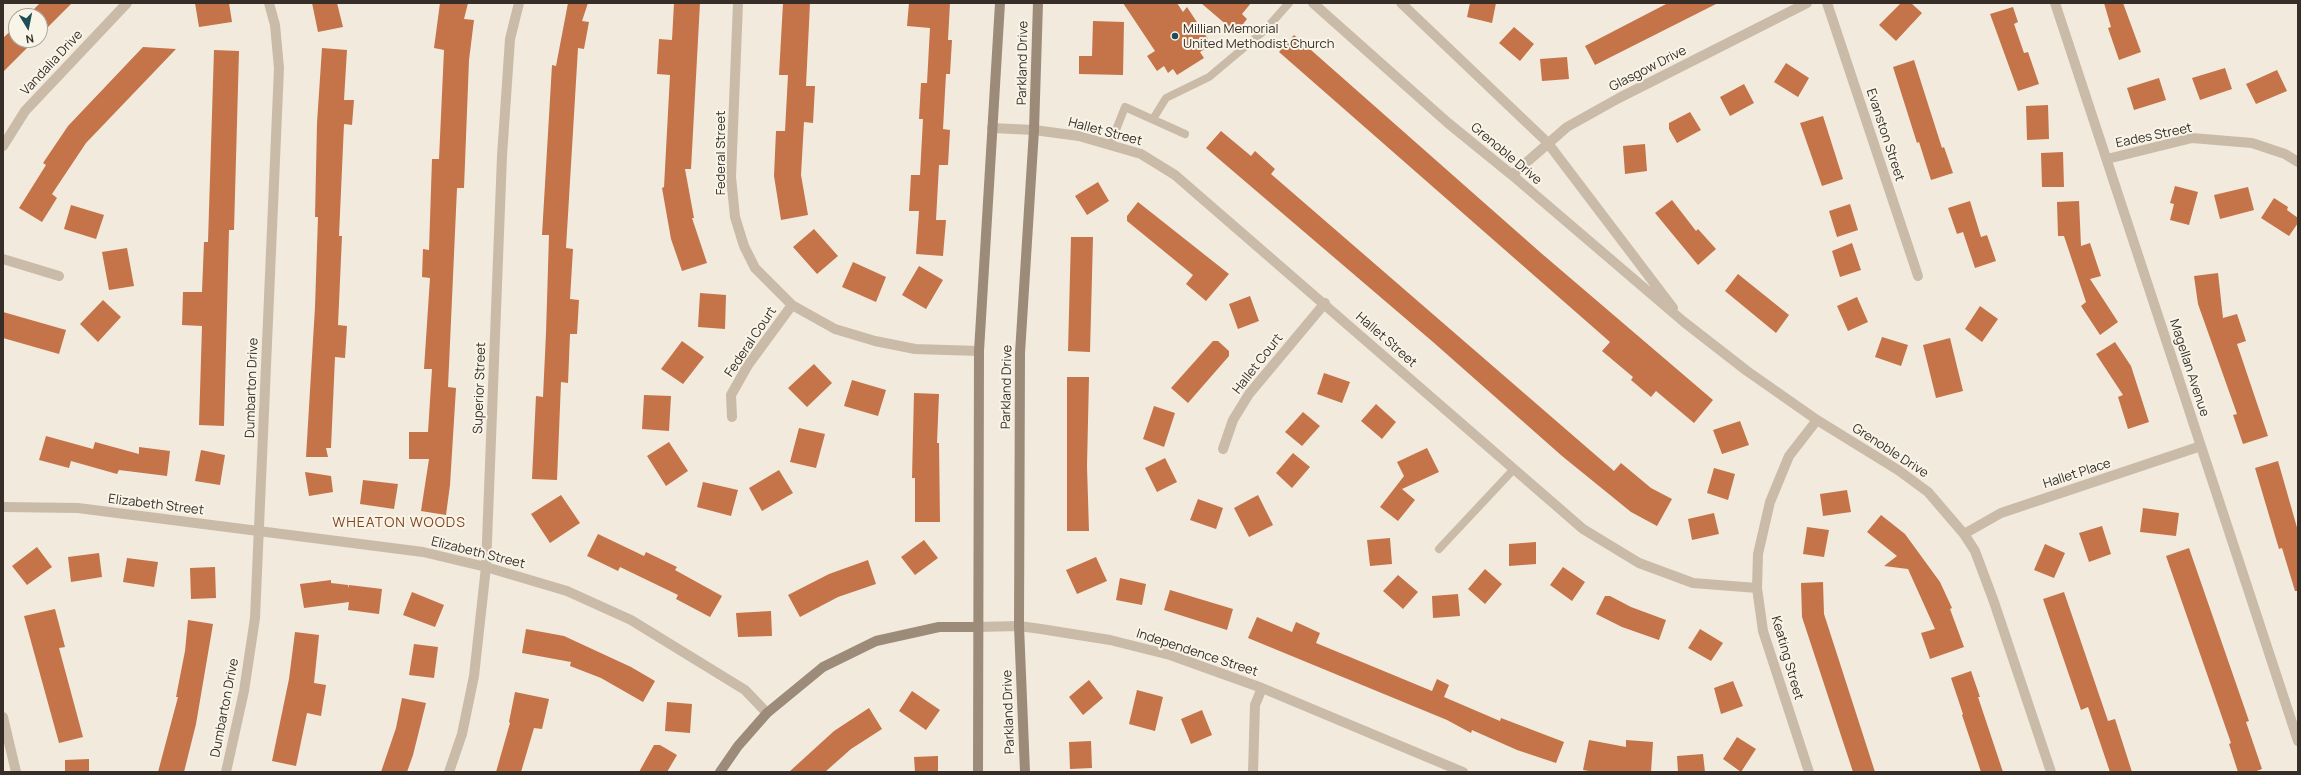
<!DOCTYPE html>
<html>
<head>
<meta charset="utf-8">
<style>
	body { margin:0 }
	#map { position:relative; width:2301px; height:775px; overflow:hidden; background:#f2eadc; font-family:Manrope,sans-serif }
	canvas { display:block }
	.frame { position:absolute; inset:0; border:4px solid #372e28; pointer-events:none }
	.north { position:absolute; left:8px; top:8px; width:40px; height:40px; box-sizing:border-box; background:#f9f4e8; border:1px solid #aba59b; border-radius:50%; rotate:170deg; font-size:11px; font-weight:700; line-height:16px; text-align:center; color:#372e28 }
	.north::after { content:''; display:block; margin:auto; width:14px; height:18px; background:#1e4d58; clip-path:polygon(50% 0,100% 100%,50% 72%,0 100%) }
</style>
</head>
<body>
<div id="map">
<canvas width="2301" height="775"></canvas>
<div class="frame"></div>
<div class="north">N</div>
</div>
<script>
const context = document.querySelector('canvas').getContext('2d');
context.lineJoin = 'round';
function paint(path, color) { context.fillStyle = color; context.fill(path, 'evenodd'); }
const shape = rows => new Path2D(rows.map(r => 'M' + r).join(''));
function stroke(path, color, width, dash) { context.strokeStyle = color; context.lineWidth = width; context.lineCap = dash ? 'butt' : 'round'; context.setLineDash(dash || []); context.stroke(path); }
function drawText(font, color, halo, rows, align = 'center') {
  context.font = font + ' Manrope,sans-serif'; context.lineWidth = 4; context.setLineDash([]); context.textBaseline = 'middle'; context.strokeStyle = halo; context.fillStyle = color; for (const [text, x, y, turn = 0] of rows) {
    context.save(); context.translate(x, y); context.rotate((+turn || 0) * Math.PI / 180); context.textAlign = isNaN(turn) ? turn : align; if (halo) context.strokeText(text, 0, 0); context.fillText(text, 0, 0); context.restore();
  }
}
const building = shape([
	[40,3,72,3,40,35,40,16,27,16],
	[195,3,229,3,232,22,199,27],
	[312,3,337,3,343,27,318,32],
	[440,3,468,3,464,19,474,20,469,60,464,188,457,188,448,387,456,388,450,485,446,515,421,511,429,459,409,459,409,432,428,432,432,369,424,369,430,278,422,277,423,249,429,250,432,159,439,159,444,50,434,48],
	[568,3,588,3,582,21,589,22,584,49,578,48,566,248,573,249,570,299,579,300,577,334,570,334,568,383,561,382,557,480,532,479,536,396,543,397,546,333,549,235,542,235,552,65,556,66],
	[674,3,700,3,691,169,685,169,694,218,692,218,707,263,682,271,671,239,662,188,664,187,670,75,657,74,659,39,672,40],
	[783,3,810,3,806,86,815,86,813,123,804,122,801,175,808,215,781,220,774,176,776,131,785,131,788,75,779,75],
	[909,3,950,3,948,40,952,40,950,74,946,74,943,129,950,130,948,165,939,165,936,220,946,220,943,256,916,254,919,211,909,211,911,175,920,175,923,119,919,119,921,83,927,83,930,28,907,26],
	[1123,3,1177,3,1183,12,1187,7,1208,39,1202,43,1206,48,1200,52,1204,58,1177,75,1173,69,1168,73,1164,66,1157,71,1147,56,1155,51],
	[1201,3,1251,3,1242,14,1247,19,1236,33],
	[1470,3,1496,3,1492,23,1467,17],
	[1668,3,1718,3,1595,65,1585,46],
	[1901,3,1911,3,1922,13,1896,41,1879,25],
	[2104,3,2123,3,2141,52,2119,60,2108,28,2111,27],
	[2013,7,2018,22,2014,24,2024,53,2028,52,2039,84,2018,91,1990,14],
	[1093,21,1124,22,1123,75,1079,74,1079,56,1092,56],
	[16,26,16,40,35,40,3,72,3,38],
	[1514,27,1534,44,1520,61,1499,43],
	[1294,35,1541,253,1713,400,1694,423,1656,391,1651,397,1631,380,1633,377,1602,351,1610,342,1279,52],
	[143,47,176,49,86,143,52,194,57,198,42,222,19,208,46,165,43,163,68,126],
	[322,48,347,50,344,100,354,100,352,125,344,124,339,236,342,236,338,325,347,326,345,358,335,357,331,448,326,448,328,457,306,457,315,307,318,217,315,217,317,123],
	[214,50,239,51,234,230,229,230,224,426,199,425,202,326,182,325,183,292,202,292,204,242,208,242],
	[1567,57,1569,79,1542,81,1540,59],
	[1914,60,1942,148,1944,147,1953,173,1931,180,1919,142,1917,143,1893,67],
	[1786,63,1809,78,1798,97,1774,82],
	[2225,68,2232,89,2200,100,2192,78],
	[2277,70,2287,91,2256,104,2246,84],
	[2159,78,2166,100,2134,110,2127,88],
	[1744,84,1754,103,1730,116,1720,97],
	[2048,105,2049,139,2027,140,2026,106],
	[1690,112,1701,130,1677,143,1669,129,1669,123],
	[1823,116,1843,179,1822,186,1800,123],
	[1221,131,1251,156,1255,151,1275,169,1271,174,1614,471,1621,463,1651,488,1672,499,1657,526,1631,512,1562,456,1433,342,1206,148],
	[1645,144,1647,171,1625,174,1623,146],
	[2063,152,2064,187,2042,187,2041,153],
	[1098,182,1109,201,1087,215,1075,196],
	[2175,186,2198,192,2189,225,2170,220,2174,204,2170,203],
	[2248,187,2254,210,2220,219,2214,195],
	[2274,198,2288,207,2287,210,2298,218,2298,223,2289,236,2261,218],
	[1672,200,1696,231,1698,229,1716,249,1698,265,1655,213],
	[1970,201,1981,237,1987,235,1996,261,1975,268,1963,232,1957,234,1948,208],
	[2079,201,2081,246,2090,243,2101,276,2090,279,2118,322,2100,335,2081,306,2086,302,2064,236,2058,236,2057,202],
	[1138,202,1229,274,1206,301,1186,284,1193,275,1127,221,1127,216],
	[1850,204,1858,230,1837,237,1829,211],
	[71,205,104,215,96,239,64,229],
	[814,229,838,256,817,274,793,247],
	[1071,237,1093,237,1090,352,1068,351],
	[1852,243,1861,270,1840,277,1832,251],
	[127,248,134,286,109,290,102,252],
	[853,262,886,277,876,302,842,287],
	[919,266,943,280,926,309,902,295],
	[2218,273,2223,318,2237,314,2246,341,2237,344,2268,436,2243,444,2233,415,2237,414,2198,304,2194,276],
	[1738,274,1789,315,1776,333,1725,291],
	[700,293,726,295,725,329,698,327],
	[1250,296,1259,321,1238,329,1229,304],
	[1857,297,1868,322,1848,331,1837,306],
	[103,300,121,317,98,342,80,324],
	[1980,306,1998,319,1982,342,1965,329],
	[3,312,66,330,59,354,3,338],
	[1882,337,1908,345,1901,366,1875,357],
	[1950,338,1963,391,1936,398,1923,345],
	[682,341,704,357,683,384,661,369],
	[1213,341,1218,341,1229,351,1229,356,1188,403,1171,388],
	[2115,342,2131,366,2149,422,2128,429,2118,397,2123,395,2096,354],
	[814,364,832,383,807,407,788,388],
	[1324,373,1350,382,1342,403,1317,394],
	[1067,377,1089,377,1087,466,1089,531,1067,531],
	[852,380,886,390,878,416,844,406],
	[914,393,939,394,937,443,939,443,940,522,915,522,915,478,912,478],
	[644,395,671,396,669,431,642,429],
	[1376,404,1396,422,1382,439,1361,421],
	[1154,406,1175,413,1164,447,1143,439],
	[1303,412,1320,426,1302,446,1285,432],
	[1740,421,1749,445,1722,454,1713,430],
	[799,428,825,434,816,468,790,462],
	[46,436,93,449,95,442,139,454,139,447,170,451,167,476,119,470,117,474,71,461,69,468,39,460],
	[669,442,688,471,666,486,647,456],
	[1427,448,1439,472,1402,489,1415,500,1398,521,1380,507,1404,476,1397,462],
	[201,450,225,455,220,485,195,481],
	[1293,453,1310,467,1292,488,1276,473],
	[1165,458,1177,482,1157,492,1145,468],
	[2278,461,2298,531,2298,591,2295,591,2282,548,2279,549,2255,468],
	[1714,468,1735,474,1728,500,1707,493],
	[779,470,793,493,762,511,749,488],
	[305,472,331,476,333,492,309,496],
	[363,480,398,484,394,509,360,504],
	[703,482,738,490,731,516,697,507],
	[1847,490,1851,512,1823,516,1820,494],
	[561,495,580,523,550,543,531,514],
	[1258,495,1273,525,1249,537,1234,508],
	[1198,499,1223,508,1216,529,1190,520],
	[2143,508,2179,513,2176,536,2140,532],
	[1714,513,1719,534,1692,540,1688,519],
	[1881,515,1905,534,1940,582,1952,608,1950,609,1964,647,1930,659,1921,633,1935,629,1908,569,1884,566,1897,556,1867,532],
	[2102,526,2111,554,2089,562,2079,533],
	[1807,527,1829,530,1824,557,1803,554],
	[598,534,644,556,646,552,677,567,675,570,722,596,710,617,676,599,678,595,620,567,618,571,587,556],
	[1390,538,1392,564,1370,566,1367,540],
	[924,540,938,558,915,575,901,557],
	[1536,542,1536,564,1509,566,1509,544],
	[2045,544,2065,553,2054,578,2034,570],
	[37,547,52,567,27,585,12,566],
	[2189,548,2249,721,2246,722,2262,769,2254,772,2238,772,2229,744,2231,743,2166,556],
	[99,553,102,577,71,582,68,557],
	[1096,557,1107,581,1077,594,1066,570],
	[127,558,158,562,154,587,123,582],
	[868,560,876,584,838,597,800,617,788,595,829,574],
	[215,567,216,598,191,599,190,568],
	[1563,567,1585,582,1572,601,1550,585],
	[1485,569,1502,584,1485,604,1468,589],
	[1398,575,1418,592,1403,609,1383,591],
	[1120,578,1146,584,1142,605,1116,600],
	[331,580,331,583,348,585,349,588,349,585,382,589,379,614,348,610,349,602,304,608,300,584],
	[1823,582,1824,614,1875,772,1853,772,1802,617,1801,583],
	[1170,590,1233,609,1227,630,1164,610],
	[412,592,444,605,435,627,403,615],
	[2064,592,2108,721,2115,719,2132,772,2110,772,2088,707,2081,710,2043,599],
	[1458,594,1460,616,1433,618,1432,596],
	[1605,596,1610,596,1631,607,1666,620,1659,640,1622,627,1596,614],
	[55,609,65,647,59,648,83,737,59,743,24,616],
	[771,611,772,636,738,637,736,613],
	[1257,617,1292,632,1296,622,1320,633,1316,643,1432,691,1437,679,1449,685,1444,697,1500,721,1501,718,1564,742,1556,763,1517,750,1472,730,1471,733,1447,720,1248,638],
	[188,620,213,624,196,724,184,772,158,772,178,697,176,697,185,651],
	[526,629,564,636,631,667,655,681,643,702,601,678,570,666,571,662,522,653],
	[1700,629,1723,643,1711,661,1688,648],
	[295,632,319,635,314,683,326,685,321,716,307,713,296,766,272,761,289,679],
	[414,644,438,647,434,678,409,675],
	[1971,671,1980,697,1978,697,2003,772,1981,772,1962,715,1963,714,1951,678],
	[1089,680,1103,698,1083,715,1069,697],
	[1733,681,1743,706,1721,714,1714,688],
	[1137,690,1163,697,1155,731,1129,724],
	[912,691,940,710,926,730,899,711],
	[515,692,549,699,542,729,534,728,521,772,496,772,510,723,509,722],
	[402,698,426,703,413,755,407,772,381,772,396,728],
	[667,702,692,704,690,733,665,731],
	[869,708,882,729,851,749,825,772,789,772,834,731],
	[1202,710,1212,735,1191,744,1181,719],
	[1737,737,1756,749,1741,772,1723,759],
	[1589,740,1626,747,1626,740,1653,742,1651,772,1595,772,1583,770],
	[1091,741,1092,768,1070,769,1069,742],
	[654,745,660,745,677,755,667,772,639,772],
	[1703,754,1705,772,1678,772,1677,756],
	[938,756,938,772,915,772,914,757],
	[89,759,89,772,65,772,65,760]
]);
const lane = shape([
	[1153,119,1166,98,1209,77,1265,30,1289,3],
	[1110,145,1125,107,1185,134],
	[1439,549,1514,469]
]);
const street = shape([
	[738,3,731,177,735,217,744,246,755,268,792,305,835,329,875,341,915,349,979,351],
	[1313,3,1448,123,1512,175,1684,322,1747,371,1817,420,1898,470,1928,492,1964,534,1975,551,1994,602,2051,772],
	[1401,3,1547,142,1673,308],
	[1827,3,1918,276],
	[2055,3,2298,741],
	[992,128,1034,130,1079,136,1141,154,1175,175,1583,529,1639,563,1693,583,1757,588],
	[3,146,25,111,127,3],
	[2107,159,2192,138,2252,143,2285,154,2298,162],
	[1512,175,1567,127,1619,98,1807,3],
	[3,259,59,276],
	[732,417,731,395,748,365,792,305],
	[1223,449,1233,420,1249,394,1325,303],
	[3,507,78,508,423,552,486,567,567,591,631,620,745,690,767,713],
	[1964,534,2001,513,2201,446],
	[978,627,1019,626,1041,629,1110,640,1170,655,1262,688,1463,772],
	[3,717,16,772],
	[226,772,244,691,255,618,279,68,275,25,269,3],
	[449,772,462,734,474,676,486,567,502,156,510,39,519,3],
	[1253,772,1255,705,1262,688],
	[1809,772,1763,631,1757,588,1758,554,1770,502,1789,456,1817,420]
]);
const secondary = shape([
	[720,772,738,746,767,713,823,667,876,641,939,627,978,627],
	[978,772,979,351,1000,3],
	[1025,772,1019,626,1020,353,1034,130,1038,3]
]);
const markers = [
	[1175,36,4,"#1e4d58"]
];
const poiNames = [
	["Millian Memorial",1183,29],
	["United Methodist Church",1183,44]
];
const streetNames = [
	["Vandalia Drive",52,63,-47],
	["Parkland Drive",1023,63,-89],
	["Glasgow Drive",1648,69,-27],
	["Hallet Street",1105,132,15],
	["Evanston Street",1885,135,72],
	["Eades Street",2154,136,-12],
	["Federal Street",721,153,-90],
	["Grenoble Drive",1506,154,40],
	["Hallet Street",1386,340,41],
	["Federal Court",751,342,-56],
	["Hallet Court",1258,364,-52],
	["Magellan Avenue",2189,368,72],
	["Parkland Drive",1007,387,-89],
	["Dumbarton Drive",252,388,-88],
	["Superior Street",480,388,-88],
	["Grenoble Drive",1890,451,33],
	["Hallet Place",2077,474,-18],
	["Elizabeth Street",156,505,7],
	["Elizabeth Street",478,553,14],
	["Independence Street",1197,653,18],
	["Keating Street",1787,658,74],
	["Dumbarton Drive",225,708,-79],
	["Parkland Drive",1009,712,-92]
];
const neighbourhoodNames = [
	["WHEATON WOODS",399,523]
];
paint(building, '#c47448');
stroke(lane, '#cabba8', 8);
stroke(street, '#cabba8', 10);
stroke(secondary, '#9d8b79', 10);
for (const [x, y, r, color] of markers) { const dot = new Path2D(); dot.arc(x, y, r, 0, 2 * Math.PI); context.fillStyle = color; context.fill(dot); stroke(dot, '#f9f4e8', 1.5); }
drawText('13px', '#372e28', '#f9f4e8', poiNames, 'left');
drawText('13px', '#372e28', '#f9f4e8', streetNames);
context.letterSpacing = '1px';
drawText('14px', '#854522', '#f9f4e8', neighbourhoodNames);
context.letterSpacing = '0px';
</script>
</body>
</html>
